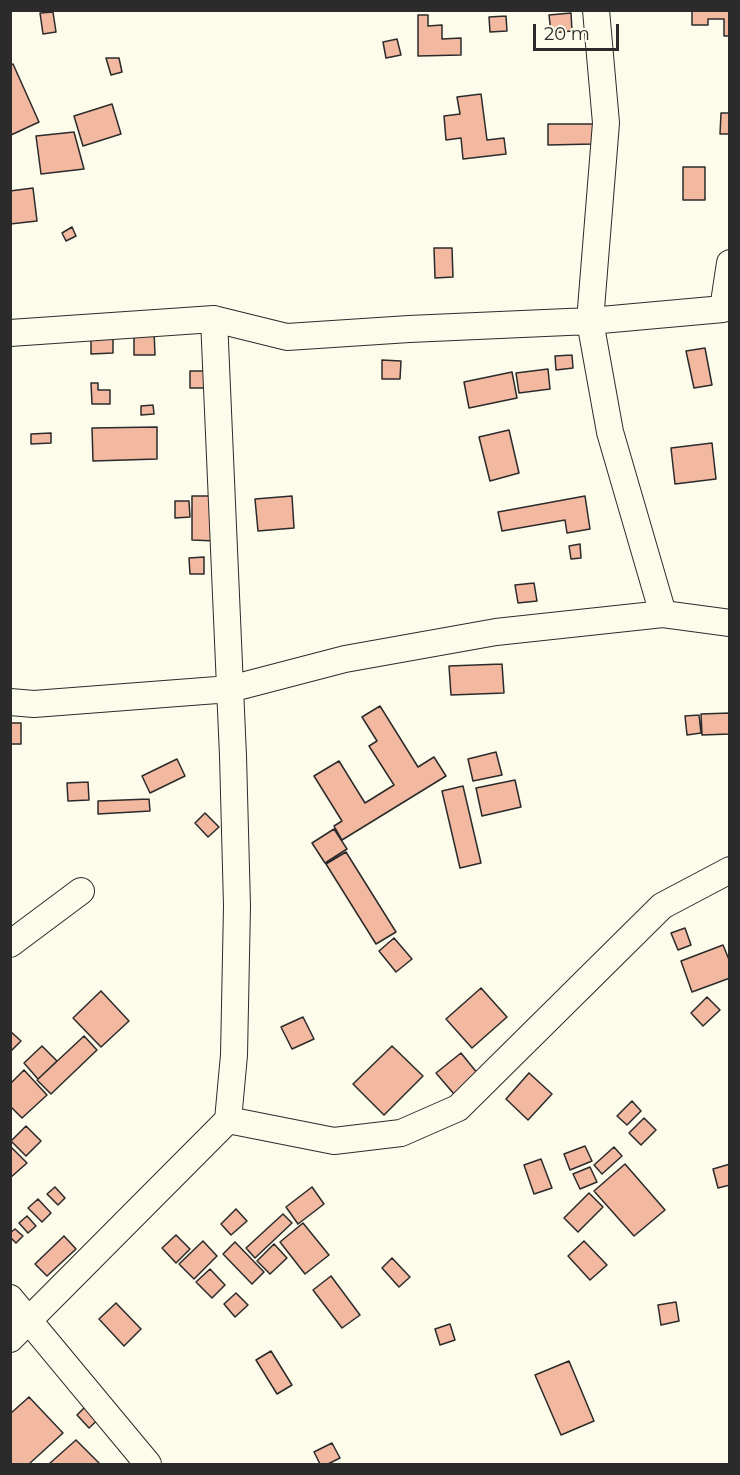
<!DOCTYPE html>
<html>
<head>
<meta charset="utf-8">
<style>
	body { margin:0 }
	#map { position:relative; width:740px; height:1475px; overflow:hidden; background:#fdfbea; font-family:Montserrat,sans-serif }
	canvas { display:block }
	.frame { position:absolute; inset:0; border:12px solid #2b2b2b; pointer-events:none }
	.scale { position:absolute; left:533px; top:24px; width:86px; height:27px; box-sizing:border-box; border:3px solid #2b2b2b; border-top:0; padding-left:8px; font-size:18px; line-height:21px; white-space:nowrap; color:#2b2b2b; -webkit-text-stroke:4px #fdfbea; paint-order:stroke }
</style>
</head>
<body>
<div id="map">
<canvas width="740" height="1475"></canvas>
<div class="frame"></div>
<div class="scale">20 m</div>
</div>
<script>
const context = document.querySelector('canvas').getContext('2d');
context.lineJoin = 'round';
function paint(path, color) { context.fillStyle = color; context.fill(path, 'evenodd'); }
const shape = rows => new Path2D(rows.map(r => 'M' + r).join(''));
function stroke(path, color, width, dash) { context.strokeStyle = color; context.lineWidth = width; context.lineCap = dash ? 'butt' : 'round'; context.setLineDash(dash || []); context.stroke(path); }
const building = shape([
	[692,10,730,10,730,36,724,36,724,19,708,19,708,25,692,25,692,10],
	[53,12,56,32,43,34,40,13,53,12],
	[571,13,572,31,551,33,549,15,571,13],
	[418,15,428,15,428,26,442,25,442,39,461,38,461,55,418,56,418,15],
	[506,16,507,31,490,32,489,17,506,16],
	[397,39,401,55,386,58,383,42,397,39],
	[106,58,119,58,122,72,111,75,106,58],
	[13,64,39,122,11,135,10,65,13,64],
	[481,94,487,140,504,138,506,154,463,159,461,138,446,140,444,116,460,114,457,97,481,94],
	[112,104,121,134,83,146,74,116,112,104],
	[721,113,730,113,730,134,720,134,721,113],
	[548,124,593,124,593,144,548,145,548,124],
	[74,132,84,169,41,174,36,136,74,132],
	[683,167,705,167,705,200,683,200,683,167],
	[33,188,37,221,10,224,10,191,33,188],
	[72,227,76,236,66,241,62,233,72,227],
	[434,248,452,248,453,277,435,278,434,248],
	[154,331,155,355,134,355,134,332,154,331],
	[113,333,113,353,91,354,91,334,113,333],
	[705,348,712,385,694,388,686,351,705,348],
	[572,355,573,368,556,370,555,356,572,355],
	[382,360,401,361,400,379,382,379,382,360],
	[548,369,550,389,519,393,516,373,548,369],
	[190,371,207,371,208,388,190,388,190,371],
	[512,372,517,398,469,408,464,382,512,372],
	[91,383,98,383,98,390,110,390,110,404,92,404,91,383],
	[153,405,154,414,141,415,141,406,153,405],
	[157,427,157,459,93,461,92,428,157,427],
	[509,430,519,473,490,481,479,437,509,430],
	[51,433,51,443,31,444,31,434,51,433],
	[712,443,716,479,675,484,671,448,712,443],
	[192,496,216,496,216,541,192,540,192,496],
	[292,496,294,528,258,531,255,499,292,496],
	[585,496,590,529,567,533,565,520,502,531,498,512,585,496],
	[175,501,189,501,190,517,175,518,175,501],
	[580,544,581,558,571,559,569,546,580,544],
	[204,557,204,574,190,574,189,558,204,557],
	[534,583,537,601,518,603,515,585,534,583],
	[502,664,504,693,451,695,449,666,502,664],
	[380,706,418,767,434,757,446,776,342,840,334,826,342,821,314,776,339,761,365,803,394,785,369,746,377,741,362,717,380,706],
	[730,713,730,734,702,735,701,714,730,713],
	[699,715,701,733,687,735,685,716,699,715],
	[10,723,21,723,21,744,10,744,10,723],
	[496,752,502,775,473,781,468,759,496,752],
	[177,759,185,776,150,793,142,776,177,759],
	[515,780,521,807,482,816,476,788,515,780],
	[88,782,89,800,68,801,67,783,88,782],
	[463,786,481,863,460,868,442,791,463,786],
	[149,799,150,811,98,814,98,801,149,799],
	[205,813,219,827,208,837,195,823,205,813],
	[334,829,347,849,325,863,312,843,334,829],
	[346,852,396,932,376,944,326,864,346,852],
	[685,928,691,945,678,950,671,933,685,928],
	[394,938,412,959,396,972,379,951,394,938],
	[723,945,730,962,730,978,692,992,681,961,723,945],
	[481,988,507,1017,472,1048,446,1019,481,988],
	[101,991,129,1021,101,1047,73,1018,101,991],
	[707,997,720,1010,703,1026,691,1013,707,997],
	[303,1017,314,1039,292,1049,281,1027,303,1017],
	[10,1031,21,1041,11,1051,10,1050,10,1031],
	[84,1036,97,1050,51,1094,37,1080,84,1036],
	[42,1046,57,1061,38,1079,24,1063,42,1046],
	[392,1046,423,1076,384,1115,353,1084,392,1046],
	[461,1053,478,1074,454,1094,436,1073,461,1053],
	[24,1070,47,1095,22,1118,10,1106,10,1084,24,1070],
	[529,1073,552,1094,528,1120,506,1099,529,1073],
	[632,1101,641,1111,627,1125,617,1116,632,1101],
	[644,1118,656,1130,641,1145,629,1133,644,1118],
	[26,1126,41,1141,26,1156,11,1141,26,1126],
	[10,1146,27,1163,10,1178,10,1146],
	[585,1146,592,1161,570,1170,564,1154,585,1146],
	[614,1147,622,1156,602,1174,594,1165,614,1147],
	[541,1159,552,1188,534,1194,524,1165,541,1159],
	[625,1164,665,1210,634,1236,594,1191,625,1164],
	[730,1164,730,1185,718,1188,713,1169,730,1164],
	[590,1167,597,1182,580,1189,573,1174,590,1167],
	[55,1187,65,1198,58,1205,47,1194,55,1187],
	[312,1187,324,1204,298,1224,286,1207,312,1187],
	[589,1193,603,1207,578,1232,564,1218,589,1193],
	[38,1199,51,1213,42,1222,28,1208,38,1199],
	[236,1209,247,1221,231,1235,221,1224,236,1209],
	[283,1214,292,1223,255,1258,246,1248,283,1214],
	[27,1216,36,1226,28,1233,19,1223,27,1216],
	[303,1223,329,1255,305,1274,280,1242,303,1223],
	[15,1229,23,1236,16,1243,10,1237,10,1233,15,1229],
	[176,1235,190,1249,176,1263,162,1248,176,1235],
	[64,1236,76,1249,47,1276,35,1264,64,1236],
	[203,1241,217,1256,194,1279,179,1264,203,1241],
	[584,1241,607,1265,590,1280,568,1256,584,1241],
	[235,1242,264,1272,252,1284,223,1254,235,1242],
	[274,1244,287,1258,270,1274,257,1261,274,1244],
	[392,1258,410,1277,399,1287,382,1268,392,1258],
	[210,1269,225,1285,212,1298,196,1282,210,1269],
	[331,1276,360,1315,342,1328,313,1290,331,1276],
	[236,1293,248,1305,235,1317,224,1304,236,1293],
	[676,1302,679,1321,661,1325,658,1305,676,1302],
	[116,1303,141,1329,124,1346,99,1319,116,1303],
	[450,1324,455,1340,440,1345,435,1329,450,1324],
	[271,1351,292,1385,277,1394,256,1360,271,1351],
	[569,1361,594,1421,561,1435,535,1375,569,1361],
	[29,1397,63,1433,29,1464,10,1464,10,1414,29,1397],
	[90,1402,103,1415,89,1428,77,1415,90,1402],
	[76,1440,100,1464,49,1464,76,1440],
	[332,1443,340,1458,328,1464,320,1464,314,1452,332,1443]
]);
const street = shape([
	[596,10,606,123,590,321,610,432,663,614],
	[10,333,214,319,287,337,409,329,590,321,723,309,730,263],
	[10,702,34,704,230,689,345,659,496,632,663,614,730,623],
	[10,944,81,891],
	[228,1120,334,1141,401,1133,458,1108,662,906,730,870],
	[10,1298,148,1464],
	[10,1339,228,1120,234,1055,237,906,233,756,214,319]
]);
paint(building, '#f2b8a0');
stroke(building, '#2b2b2b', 1.5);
stroke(street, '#2b2b2b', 28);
stroke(street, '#fdfbea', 26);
</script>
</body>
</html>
